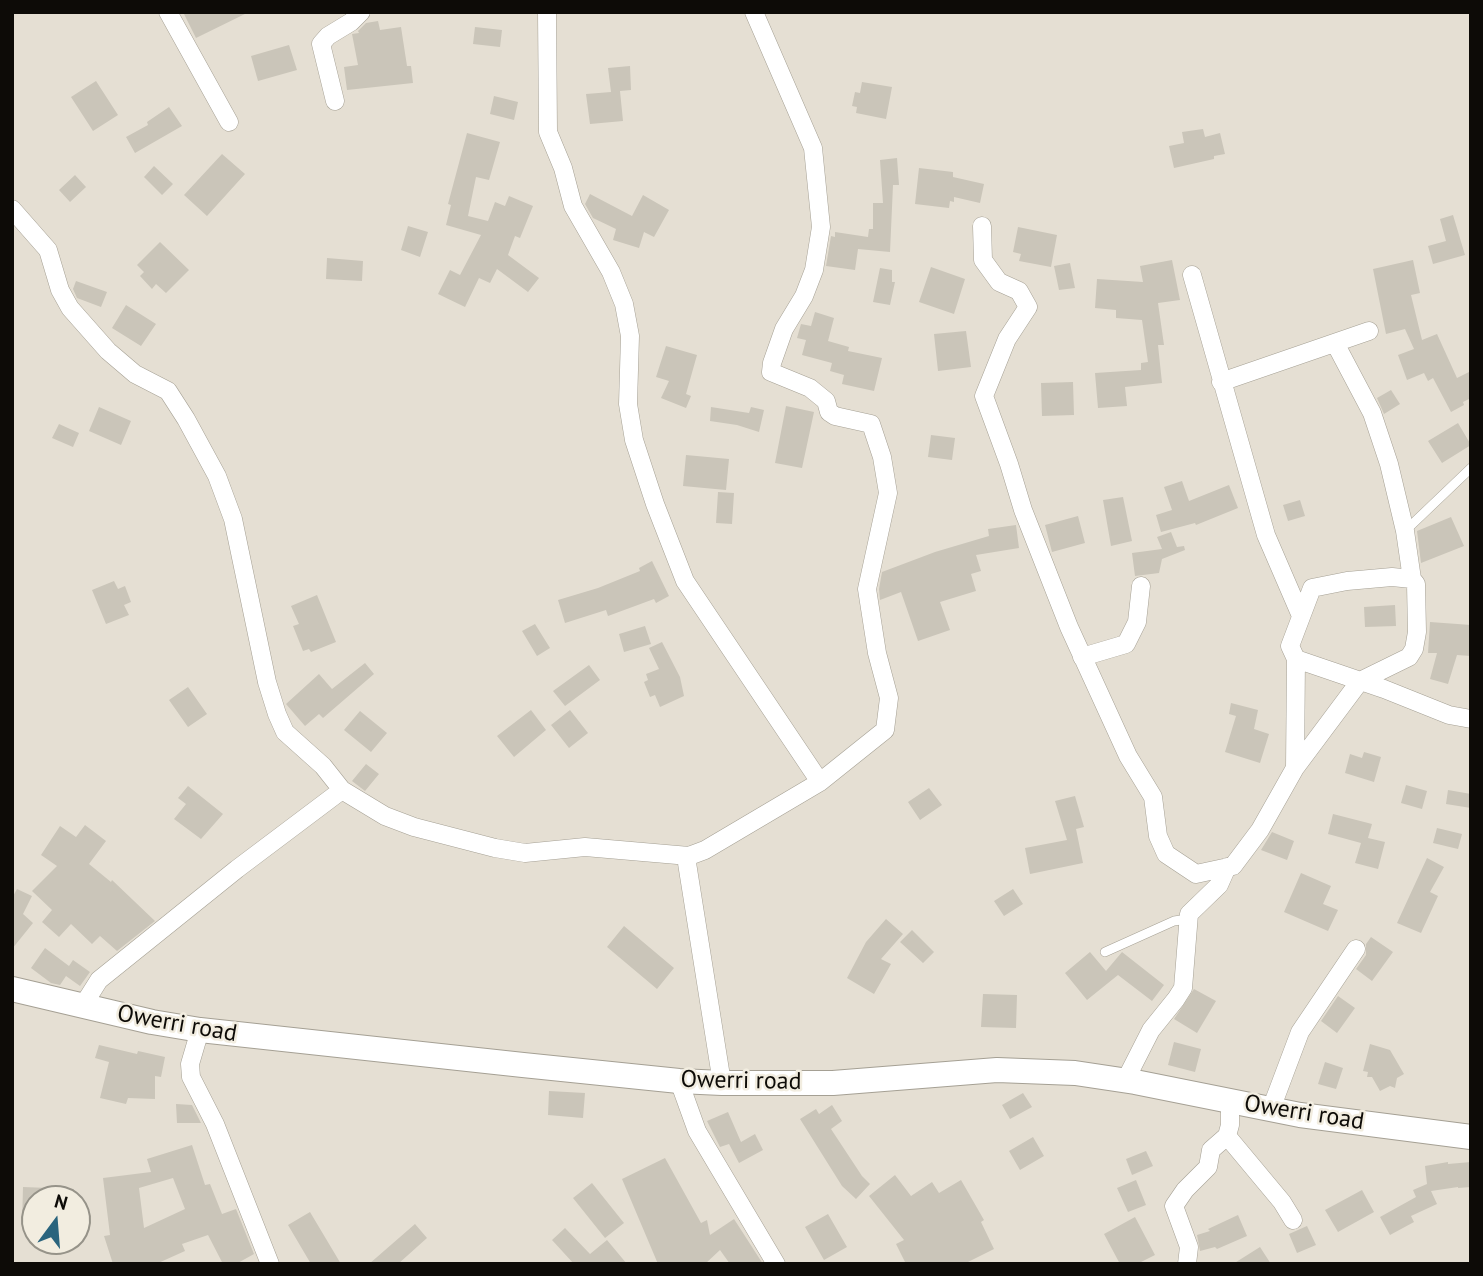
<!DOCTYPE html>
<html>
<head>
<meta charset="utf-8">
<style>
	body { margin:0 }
	#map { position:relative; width:1483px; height:1276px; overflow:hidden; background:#e5dfd3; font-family:"PT Sans",sans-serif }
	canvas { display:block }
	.frame { position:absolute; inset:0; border:14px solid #0d0b07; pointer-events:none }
	.north { position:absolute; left:21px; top:1185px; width:70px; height:70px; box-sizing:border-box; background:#f2ede0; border:2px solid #969389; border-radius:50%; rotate:16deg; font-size:19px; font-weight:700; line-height:28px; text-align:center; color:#0d0b07 }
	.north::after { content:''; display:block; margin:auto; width:24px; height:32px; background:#2a647d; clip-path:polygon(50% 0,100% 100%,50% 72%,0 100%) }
</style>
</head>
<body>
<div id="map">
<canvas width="1483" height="1276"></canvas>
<div class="frame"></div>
<div class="north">N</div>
</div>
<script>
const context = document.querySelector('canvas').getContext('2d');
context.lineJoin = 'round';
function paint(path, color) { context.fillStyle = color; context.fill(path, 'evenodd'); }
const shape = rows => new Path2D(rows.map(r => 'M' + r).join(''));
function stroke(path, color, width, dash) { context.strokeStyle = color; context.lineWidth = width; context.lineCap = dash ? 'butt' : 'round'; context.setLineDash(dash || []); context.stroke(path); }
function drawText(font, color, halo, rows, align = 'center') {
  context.font = font + ' "PT Sans",sans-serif'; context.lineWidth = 5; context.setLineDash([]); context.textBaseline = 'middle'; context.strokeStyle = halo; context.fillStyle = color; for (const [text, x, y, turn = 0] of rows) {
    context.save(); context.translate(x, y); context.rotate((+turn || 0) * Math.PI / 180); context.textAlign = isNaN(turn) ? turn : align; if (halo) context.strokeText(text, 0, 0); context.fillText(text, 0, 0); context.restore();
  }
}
const building = shape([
	[183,12,249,12,196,38],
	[378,21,380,30,401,27,407,66,411,66,413,83,347,90,344,67,358,65,352,34,359,33,358,31,366,23],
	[475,27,502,30,500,47,473,44],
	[289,45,297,70,258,81,251,56],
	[630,66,631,90,620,91,623,121,590,124,586,94,611,92,608,68],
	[96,81,118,115,93,131,71,97],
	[862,82,892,87,886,119,856,113,857,107,852,106,855,92,860,93],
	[494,96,518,102,514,120,490,114],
	[169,107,182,126,135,153,126,137,148,125,147,122],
	[1203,129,1205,137,1220,133,1225,154,1214,156,1214,159,1174,168,1169,146,1184,143,1182,132],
	[467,133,500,142,489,180,476,177,468,216,488,221,495,202,505,206,509,196,533,206,520,238,515,236,508,255,539,278,528,292,497,269,490,283,479,278,465,307,438,294,450,270,460,275,481,235,446,225,451,205,448,204],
	[222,154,245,174,207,216,184,195],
	[897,158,899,185,893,185,890,252,858,249,855,270,826,266,831,236,835,237,835,232,868,237,869,229,873,229,873,203,883,203,880,160],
	[154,166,173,184,162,195,144,177],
	[919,168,953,172,953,177,984,184,980,203,954,197,954,202,950,201,949,208,915,204],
	[75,175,86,187,70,202,59,190],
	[590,194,632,216,643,195,669,210,654,237,644,232,639,248,613,240,616,229,593,218,585,204],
	[1453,215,1465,255,1433,264,1428,246,1446,241,1440,219],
	[408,226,428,232,420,257,401,250],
	[1018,227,1057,235,1051,267,1019,261,1021,254,1013,252],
	[160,242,189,270,166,293,156,284,152,289,140,276,144,272,137,265],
	[327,258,363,261,362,281,326,279],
	[1172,260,1180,300,1158,303,1164,345,1158,345,1162,383,1125,387,1127,406,1098,408,1095,373,1141,370,1141,363,1148,362,1142,320,1116,318,1116,310,1095,308,1097,279,1143,282,1140,266],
	[1413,260,1420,293,1411,295,1422,340,1437,334,1457,378,1471,371,1471,398,1463,402,1464,405,1451,412,1433,378,1428,381,1424,373,1407,380,1398,355,1414,349,1405,329,1386,334,1373,269],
	[1070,263,1075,288,1059,290,1054,266],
	[931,267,965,279,954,314,919,302],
	[880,268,892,270,892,282,895,282,890,305,873,302],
	[76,281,107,292,101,307,77,298,73,289],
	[126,305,156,324,141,346,112,328],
	[815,312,834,318,828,341,849,347,848,351,882,358,874,391,842,384,844,375,830,371,832,363,802,355,806,340,797,338,801,324,811,326],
	[966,331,971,367,938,371,934,334],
	[666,346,697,355,686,394,691,396,686,408,661,398,669,381,656,377],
	[1073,382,1074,415,1042,416,1041,383],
	[1391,390,1400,404,1384,414,1377,398],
	[786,406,814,412,802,468,775,463],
	[99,407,131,421,121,445,89,431],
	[711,407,749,413,751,407,764,410,759,432,737,425,710,421],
	[1458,423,1471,445,1442,463,1428,441],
	[59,424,79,433,73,447,52,438],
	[931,435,955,438,952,460,928,457],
	[686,455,729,459,726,490,683,486],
	[1182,481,1189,501,1229,485,1238,508,1196,525,1195,523,1161,532,1156,515,1172,510,1164,487],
	[718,492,734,493,732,524,716,523],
	[1123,497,1132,541,1111,546,1103,500],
	[1300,500,1305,516,1288,521,1283,505],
	[1078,516,1085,543,1052,552,1045,525],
	[1451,517,1464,546,1421,563,1417,531],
	[1016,525,1019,548,976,555,981,571,971,574,976,591,940,602,950,630,918,641,901,592,880,600,879,589,882,572,935,552,989,536,988,529],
	[1171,532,1177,547,1184,546,1185,550,1162,559,1159,573,1135,576,1132,553,1162,549,1157,537],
	[652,561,669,596,656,603,654,599,608,616,606,610,565,623,558,600,598,588,640,571,639,568],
	[114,581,118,589,125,586,131,602,124,605,129,615,106,624,92,590],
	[317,595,336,642,311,652,309,649,303,651,293,626,299,624,291,606],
	[1395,605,1396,626,1365,627,1364,607],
	[1430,622,1471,625,1471,656,1457,655,1448,684,1430,679,1437,653,1428,653],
	[535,624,550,648,537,656,522,631],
	[645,626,651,644,624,652,619,634],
	[662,642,680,677,684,696,660,707,655,695,650,697,644,682,648,680,646,674,659,669,649,648],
	[365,663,374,674,323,718,319,714,305,726,286,704,319,674,332,689],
	[589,665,600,680,565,706,553,691],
	[188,687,207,714,188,727,169,700],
	[1231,703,1258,710,1254,729,1269,734,1260,763,1225,752,1236,716,1229,714],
	[531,710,546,730,514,757,497,736],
	[570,710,588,733,569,748,551,725],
	[360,711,387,733,371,752,344,730],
	[1364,752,1381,757,1374,782,1345,773,1350,754,1362,758],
	[366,764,379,774,365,791,352,781],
	[1406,785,1427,791,1422,809,1401,803],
	[188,786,223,814,201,839,174,819,186,804,178,798],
	[929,788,942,805,920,820,908,802],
	[1448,790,1471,794,1471,808,1446,804],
	[1075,796,1084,827,1076,829,1083,863,1030,874,1025,848,1067,840,1055,801],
	[1333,814,1372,824,1368,838,1385,842,1378,869,1355,863,1361,843,1328,834],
	[85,825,106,841,89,864,111,882,112,880,155,921,117,951,100,936,92,944,71,924,59,937,42,922,52,910,32,891,57,866,41,855,60,826,76,837],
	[1437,828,1462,834,1458,849,1433,843],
	[1272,832,1294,841,1287,860,1261,850],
	[1427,858,1444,867,1430,892,1438,896,1421,933,1397,923],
	[1301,873,1331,886,1323,904,1338,910,1328,931,1284,912],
	[17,889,32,896,23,914,33,923,12,949,12,898],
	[1013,889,1023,904,1004,916,994,901],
	[886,919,903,934,881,959,891,964,874,994,847,978,866,942],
	[624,926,674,968,657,989,607,947],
	[912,930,934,952,923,963,900,942],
	[1371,937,1393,952,1372,981,1356,969,1366,955,1366,944],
	[45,948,69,966,73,960,90,972,80,986,66,976,60,985,51,983,31,968],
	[1090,952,1106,971,1122,952,1164,985,1152,1001,1118,975,1087,1000,1065,973],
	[1194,989,1216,1001,1197,1033,1174,1019],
	[983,994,1017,995,1016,1028,981,1027],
	[1338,996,1355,1008,1337,1033,1321,1021],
	[1174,1042,1201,1049,1195,1072,1168,1065],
	[1370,1044,1390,1050,1404,1074,1397,1078,1395,1088,1390,1086,1380,1091,1372,1077,1367,1077,1368,1072,1363,1071],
	[99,1045,137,1054,138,1051,165,1057,161,1077,155,1076,155,1099,128,1098,126,1104,100,1098,109,1062,95,1058],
	[1325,1062,1343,1068,1336,1089,1318,1084],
	[549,1091,585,1093,583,1118,548,1115],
	[1023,1093,1032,1107,1010,1119,1002,1105],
	[176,1104,192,1105,201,1123,177,1123],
	[832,1105,842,1121,831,1129,862,1176,870,1184,856,1199,842,1186,800,1119,816,1109,819,1114],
	[728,1112,741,1142,755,1134,763,1150,739,1163,729,1144,720,1147,707,1121],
	[1033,1137,1044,1156,1020,1170,1009,1151],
	[192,1145,205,1185,210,1184,222,1214,236,1209,254,1254,236,1264,223,1264,208,1235,182,1244,185,1251,156,1264,113,1264,104,1236,110,1235,103,1178,151,1172,147,1159],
	[173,1178,185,1209,144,1228,139,1188],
	[1146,1151,1153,1166,1132,1175,1126,1159],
	[665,1158,701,1223,707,1220,710,1235,734,1219,763,1264,730,1264,720,1250,705,1264,658,1264,622,1179],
	[1448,1162,1448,1164,1471,1162,1471,1187,1458,1188,1458,1187,1431,1191,1437,1204,1411,1216,1414,1222,1390,1235,1380,1217,1416,1197,1413,1190,1427,1184,1425,1166],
	[895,1175,911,1196,932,1182,939,1193,961,1180,984,1220,981,1222,994,1249,964,1264,906,1264,896,1244,904,1240,869,1196],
	[1136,1180,1146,1205,1128,1212,1117,1188],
	[592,1183,624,1223,605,1238,573,1198],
	[23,1187,74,1189,73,1199,35,1199,35,1225,22,1225],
	[1362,1190,1374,1212,1338,1232,1325,1210],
	[310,1212,341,1264,311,1264,288,1225],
	[828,1214,847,1247,824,1260,805,1227],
	[1238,1215,1247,1236,1217,1249,1215,1247,1200,1251,1197,1235,1210,1231,1208,1229],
	[1135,1217,1155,1255,1137,1264,1120,1264,1104,1234],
	[415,1224,427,1238,398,1264,369,1264],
	[1307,1226,1316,1245,1297,1253,1289,1234],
	[565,1228,590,1254,607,1240,627,1264,574,1264,552,1240],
	[1260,1247,1271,1264,1233,1264]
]);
const lane = shape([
	[1405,531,1471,468],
	[1105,952,1174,921,1188,919]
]);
const street = shape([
	[168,12,229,122],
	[547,12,548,132,563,168,573,206,611,272,624,304,630,336,628,404,634,440,655,504,685,581,820,782,705,850,689,856,687,863,722,1083],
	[754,12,813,148,821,227,814,270,804,296,784,329,772,363,771,372,810,388,826,401,829,412,835,416,871,424,882,457,888,493,867,589,877,653,889,698,885,730,820,782],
	[335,101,321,44,328,36,351,22,361,12],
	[12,209,48,250,60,290,70,308,108,351,135,374,168,391,186,419,217,476,233,519,267,682,277,714,285,732,323,766,342,790,385,816,414,827,495,848,525,853,585,847,689,856],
	[982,226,983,260,999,282,1019,291,1028,307,1007,339,984,396,1009,464,1023,510,1069,627,1128,756,1153,797,1158,836,1166,854,1196,874,1233,866,1260,830,1295,768,1296,659],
	[1192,275,1266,535,1301,616],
	[1221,382,1369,331],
	[1412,579,1392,577,1347,581,1312,588,1290,646,1296,659,1384,689,1449,715,1471,719],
	[1082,657,1126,644,1137,622,1141,586],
	[1295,768,1360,681,1409,657,1414,649,1417,632,1416,584,1412,579,1405,531,1389,464,1372,413,1335,343],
	[82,1007,99,980,237,869,342,790],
	[200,1030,190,1064,191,1077,215,1124,270,1264],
	[679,1081,697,1131,776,1264],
	[1125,1081,1151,1030,1176,999,1183,988,1189,914,1219,885,1227,867],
	[1271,1109,1300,1032,1356,949],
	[1227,1136,1282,1202,1293,1220],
	[1187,1264,1189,1247,1174,1206,1185,1190,1208,1167,1211,1150,1227,1136,1230,1125,1230,1100]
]);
const secondary = shape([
	[12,989,152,1022,200,1030,523,1065,679,1081,722,1083,833,1083,997,1070,1075,1073,1135,1082,1300,1115,1471,1137]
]);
const streetNames = [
	["Owerri road",177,1024,10],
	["Owerri road",741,1081,1],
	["Owerri road",1304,1113,9]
];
paint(building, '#cac5b9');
stroke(lane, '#a5a094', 10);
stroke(street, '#a5a094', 19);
stroke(secondary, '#a5a094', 26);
stroke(lane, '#fff', 9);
stroke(street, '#fff', 18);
stroke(secondary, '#fff', 24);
drawText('24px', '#0d0b07', '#f2ede0', streetNames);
</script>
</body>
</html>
